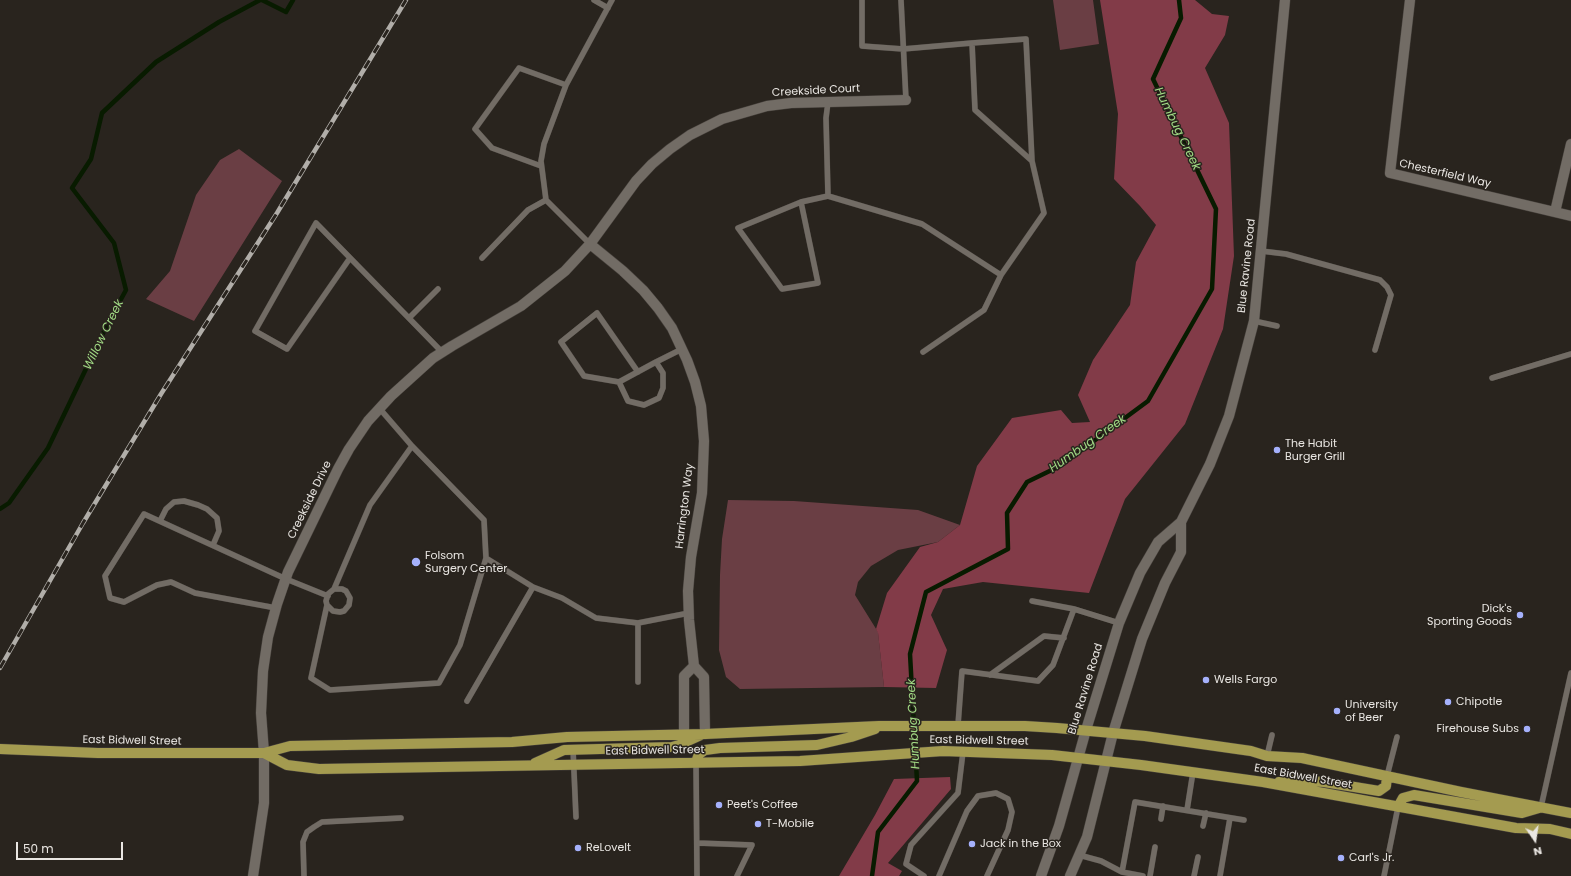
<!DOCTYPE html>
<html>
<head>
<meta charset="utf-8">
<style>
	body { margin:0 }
	#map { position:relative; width:1571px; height:876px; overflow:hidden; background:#29241e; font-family:Poppins,sans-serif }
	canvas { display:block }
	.north { position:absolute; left:1515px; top:820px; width:40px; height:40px; -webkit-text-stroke:3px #29241e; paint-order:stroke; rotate:167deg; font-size:11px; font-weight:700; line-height:16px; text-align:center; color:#e9e6e2 }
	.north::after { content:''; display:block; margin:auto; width:14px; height:18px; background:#e9e6e2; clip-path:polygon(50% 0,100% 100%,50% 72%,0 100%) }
	.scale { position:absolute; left:16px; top:842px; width:107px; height:18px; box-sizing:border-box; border:2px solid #e9e6e2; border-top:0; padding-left:5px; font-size:12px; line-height:14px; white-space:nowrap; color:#e9e6e2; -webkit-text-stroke:3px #29241e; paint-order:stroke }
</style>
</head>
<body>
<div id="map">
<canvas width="1571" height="876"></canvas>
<div class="north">N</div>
<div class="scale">50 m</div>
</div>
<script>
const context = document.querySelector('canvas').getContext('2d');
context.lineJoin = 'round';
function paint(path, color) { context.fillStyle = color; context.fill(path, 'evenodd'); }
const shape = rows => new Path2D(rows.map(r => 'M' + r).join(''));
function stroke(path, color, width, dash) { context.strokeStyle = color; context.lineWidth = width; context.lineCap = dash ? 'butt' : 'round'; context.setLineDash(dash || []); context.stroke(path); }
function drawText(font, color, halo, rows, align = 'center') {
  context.font = font + ' Poppins,sans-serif'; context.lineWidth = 3; context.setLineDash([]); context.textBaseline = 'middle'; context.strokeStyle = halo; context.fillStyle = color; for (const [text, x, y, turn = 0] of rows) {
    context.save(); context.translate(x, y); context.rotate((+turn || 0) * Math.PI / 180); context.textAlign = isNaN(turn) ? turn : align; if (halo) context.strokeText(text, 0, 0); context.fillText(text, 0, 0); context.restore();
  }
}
const green = shape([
	[1053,0,1093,0,1099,44,1060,50],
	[239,149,282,181,194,321,146,299,170,271,196,195,220,160],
	[728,500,794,501,918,510,960,525,938,542,898,550,871,566,858,582,855,595,878,632,884,687,740,689,726,677,719,650,720,575,722,539]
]);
const forest = shape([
	[1100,0,1195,0,1212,14,1229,16,1225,35,1205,68,1229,123,1234,256,1223,329,1185,424,1125,499,1089,593,983,582,943,589,931,615,947,650,936,688,884,687,878,633,876,629,887,593,920,547,938,542,960,525,977,466,1012,418,1061,410,1072,423,1090,422,1078,395,1093,360,1130,305,1136,262,1156,225,1140,206,1114,179,1118,114],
	[950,777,951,789,888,863,902,871,899,876,839,876,875,815,894,779]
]);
const stream = shape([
	[262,0,286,12,293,0],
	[0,509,9,503,48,448,107,325,126,290,114,243,72,188,91,159,102,113,156,62,219,22,260,0],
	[872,876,878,832,917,781,910,654,926,592,1008,549,1007,513,1027,482,1060,466,1148,401,1212,289,1216,209,1153,79,1181,18,1179,0]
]);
const service = shape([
	[594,0,608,8],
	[862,0,862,46,903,49,972,43],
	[901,0,906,100],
	[1026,39,1032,161,975,110,972,43,1026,39],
	[541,166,492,148,475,129,519,68,566,85],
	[828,196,922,224,1001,275],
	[801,202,818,283,782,289,738,228,801,202,828,196,826,118,828,102],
	[590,244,546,200,541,161,544,144,566,85,612,0],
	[1261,251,1286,254,1380,280,1387,287,1391,295,1375,350],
	[350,258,287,349,255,331,316,223,442,352],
	[482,258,528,210,546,200],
	[409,318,438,289],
	[1254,321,1277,326],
	[923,352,984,310,1001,275,1044,213,1032,161],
	[656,362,663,373,663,388,659,398,644,405,628,401,619,382,656,362,682,349],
	[1492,378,1571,354],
	[619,382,584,376,561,342,597,313,638,372],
	[160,521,166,509,174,502,184,501,198,505,207,509,217,518,219,531,213,545],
	[533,587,562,598,596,618,638,623,638,682],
	[334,589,370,505,412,446],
	[1032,601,1074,609],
	[327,605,333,611,340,612,344,611,349,605,350,598,346,591,342,589,334,589,328,594,326,601,327,605,311,678,330,690,439,683,460,645,486,558,484,520,412,446,380,409],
	[276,608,195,593,171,582,157,585,124,602,110,598,105,576,144,514,286,579,328,596],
	[638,623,689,613],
	[990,675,1044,636,1064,638],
	[467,701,533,587,486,558],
	[958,725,962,671,1038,681,1053,665,1074,609,1119,623],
	[573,749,576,817],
	[1267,756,1272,735],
	[696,762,697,876],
	[1387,776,1397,737],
	[1541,807,1571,673],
	[1187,810,1193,772],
	[1161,819,1163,806],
	[1203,826,1206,813],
	[697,843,752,845,737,876],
	[1079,855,1101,861,1122,872,1135,802,1244,820],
	[1122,872,1143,876],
	[304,876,303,842,307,832,314,827,322,822,401,818],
	[924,876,906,864,911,845,958,793,963,752],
	[939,876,967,811,978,796,996,793,1008,799,1012,812,1008,830,987,876],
	[1150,876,1155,847],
	[1194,876,1198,857],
	[1220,876,1230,818],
	[1384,876,1398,807]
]);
const minor = shape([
	[1410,0,1390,173,1571,216],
	[1555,212,1571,144],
	[590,244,623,271,643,290,658,308,672,328,687,360,695,382,701,406,704,441,702,493,691,557,688,591,689,620,694,666,704,677,705,734],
	[684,734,684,676,694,666],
	[264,753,261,713,263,671,268,637,277,604,288,572,338,469,349,449,368,421,391,396,433,358,452,346,521,306,565,271,590,244,636,181,652,164,670,149,690,135,722,119,767,106,791,103,906,100]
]);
const tertiary = shape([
	[253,876,264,803,264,753]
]);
const secondary = shape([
	[1041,876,1059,826,1086,730,1119,623,1140,573,1158,542,1181,522,1210,464,1229,416,1254,321,1285,0],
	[1070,876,1087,837,1113,733,1142,639,1165,583,1181,552,1181,522]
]);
const primary = shape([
	[0,749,98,753,264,753,290,746,512,742,567,737,705,734,879,726,1025,726,1057,728,1145,736,1251,751,1267,756,1302,758,1461,792,1571,813],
	[264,753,287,765,319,769,800,761,943,751,1052,755,1141,765,1263,782,1516,828,1550,829,1571,834],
	[696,762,699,754,705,750,720,748,817,745,851,737,875,729],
	[535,763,564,750,672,747,679,745,701,735],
	[1279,782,1294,780,1324,782,1379,791,1386,786,1387,776],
	[1398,807,1403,798,1414,795,1522,813,1539,808]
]);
const rail = shape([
	[0,668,83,523,161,394,277,213,406,0]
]);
const markers = [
	[1277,450,4,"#a5b1fc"],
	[416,562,5,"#a5b1fc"],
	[1520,615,4,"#a5b1fc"],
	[1206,680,4,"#a5b1fc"],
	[1448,702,4,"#a5b1fc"],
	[1337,711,4,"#a5b1fc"],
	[1527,729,4,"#a5b1fc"],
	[719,805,4,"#a5b1fc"],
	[758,824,4,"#a5b1fc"],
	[972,844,4,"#a5b1fc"],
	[578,848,4,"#a5b1fc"],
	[1341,858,4,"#a5b1fc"]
];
const streetNames = [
	["Creekside Court",816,91,-3],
	["Chesterfield Way",1445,174,13],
	["Blue Ravine Road",1247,266,-84],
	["Creekside Drive",310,500,-64],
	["Harrington Way",685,506,-83],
	["Blue Ravine Road",1086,689,-73],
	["East Bidwell Street",132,741,1],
	["East Bidwell Street",979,741,1],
	["East Bidwell Street",655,751,-1],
	["East Bidwell Street",1303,777,10]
];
const poiNames = [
	["The Habit",1285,444],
	["Burger Grill",1285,457],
	["Folsom",425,556],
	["Surgery Center",425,569],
	["Dick's",1512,609,"right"],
	["Sporting Goods",1512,622,"right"],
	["Wells Fargo",1214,680],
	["Chipotle",1456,702],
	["University",1345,705],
	["of Beer",1345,718],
	["Firehouse Subs",1519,729,"right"],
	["Peet's Coffee",727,805],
	["T-Mobile",766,824],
	["Jack in the Box",980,844],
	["ReLoveIt",586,848],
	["Carl's Jr.",1349,858]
];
const waterNames = [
	["Humbug Creek",1177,129,64],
	["Willow Creek",104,335,-64],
	["Humbug Creek",1088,444,-35],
	["Humbug Creek",914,724,-93]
];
paint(green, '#6a3e44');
paint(forest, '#823b48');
stroke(stream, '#081b00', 4.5);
stroke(service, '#46413c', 6);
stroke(minor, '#46413c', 11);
stroke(tertiary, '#46413c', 11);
stroke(secondary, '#46413c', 11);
stroke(primary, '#46413c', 11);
stroke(service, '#726c65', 5.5);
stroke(minor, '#726c65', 10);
stroke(tertiary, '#726c65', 10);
stroke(secondary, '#726c65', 10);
stroke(primary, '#a49b50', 10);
stroke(rail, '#b1aea9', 4.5);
stroke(rail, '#29241e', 3, [9]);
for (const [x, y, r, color] of markers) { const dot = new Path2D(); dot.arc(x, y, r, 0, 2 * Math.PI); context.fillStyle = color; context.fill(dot); stroke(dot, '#29241e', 1.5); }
drawText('11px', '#e9e6e2', '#29241e', streetNames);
drawText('11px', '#e9e6e2', '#29241e', poiNames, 'left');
drawText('italic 12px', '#a2db85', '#29241e', waterNames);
</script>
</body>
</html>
